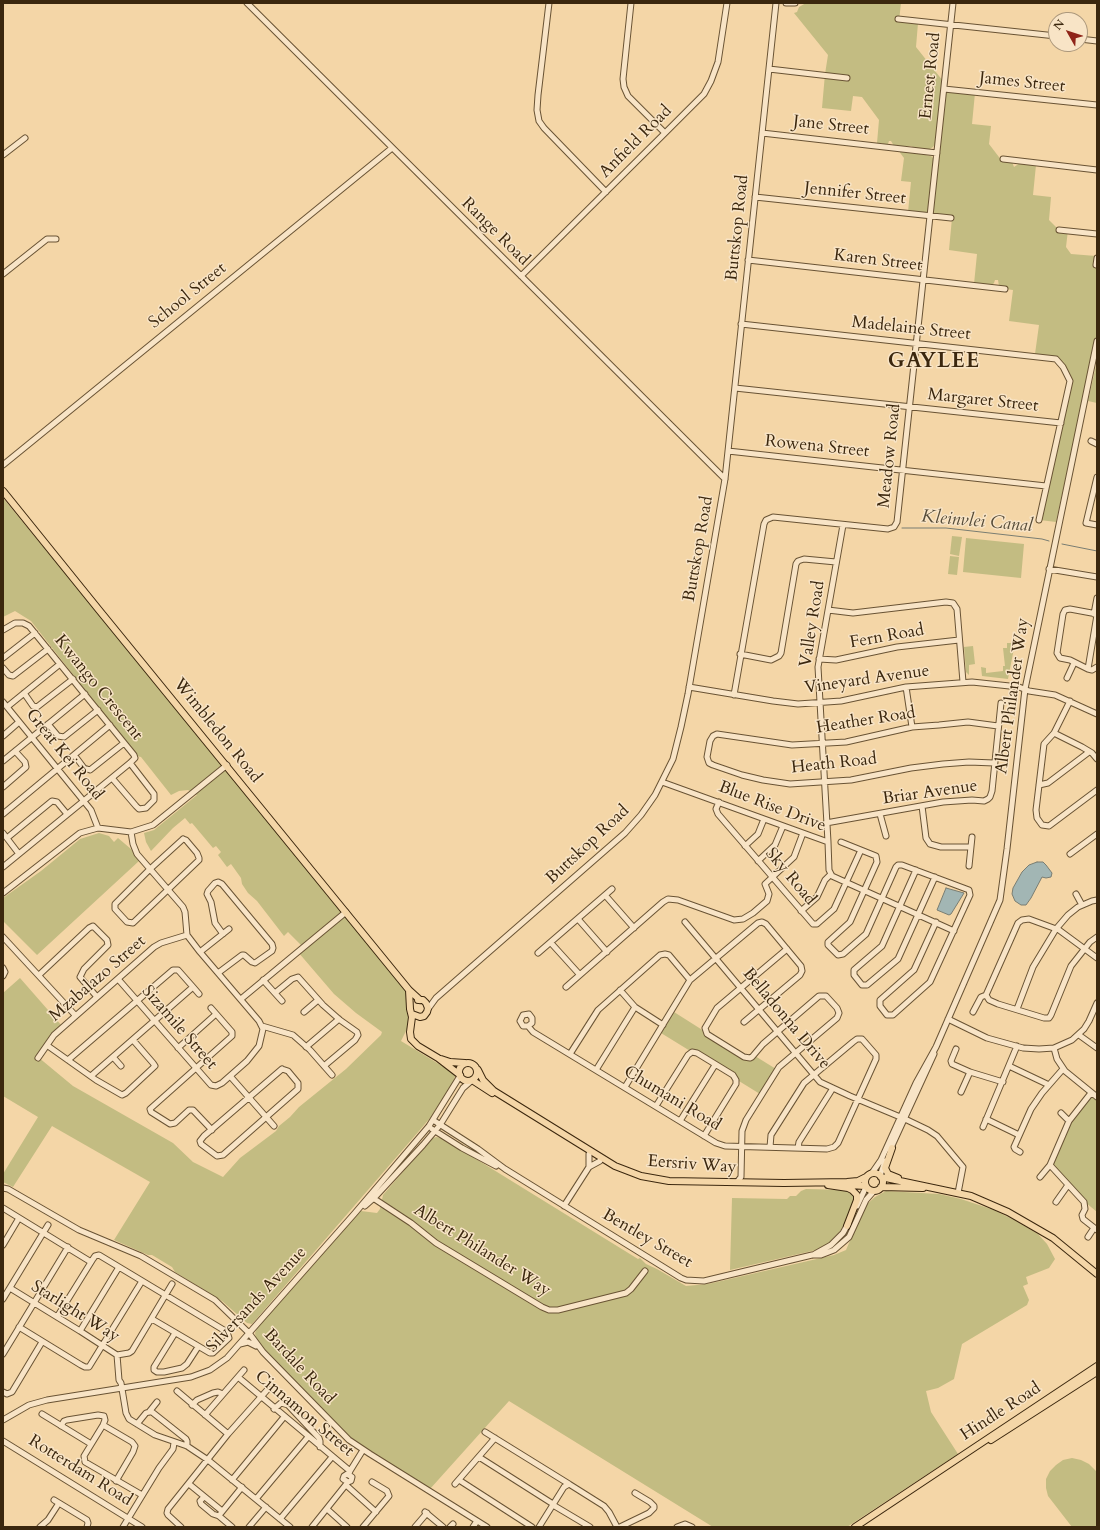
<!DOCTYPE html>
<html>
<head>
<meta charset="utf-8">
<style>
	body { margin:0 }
	#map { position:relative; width:1100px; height:1530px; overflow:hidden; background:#f4d6a7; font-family:Cardo,serif }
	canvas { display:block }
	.frame { position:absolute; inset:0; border:4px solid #3b270e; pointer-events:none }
	.north { position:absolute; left:1048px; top:12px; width:40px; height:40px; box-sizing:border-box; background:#f8e4c6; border:1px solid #ac987c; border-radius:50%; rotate:309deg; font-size:11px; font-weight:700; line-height:16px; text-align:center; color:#3b270e }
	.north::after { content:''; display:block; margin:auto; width:14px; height:18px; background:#8f2418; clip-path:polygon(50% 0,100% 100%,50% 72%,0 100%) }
</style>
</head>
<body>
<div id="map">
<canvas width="1100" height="1530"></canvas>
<div class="frame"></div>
<div class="north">N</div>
</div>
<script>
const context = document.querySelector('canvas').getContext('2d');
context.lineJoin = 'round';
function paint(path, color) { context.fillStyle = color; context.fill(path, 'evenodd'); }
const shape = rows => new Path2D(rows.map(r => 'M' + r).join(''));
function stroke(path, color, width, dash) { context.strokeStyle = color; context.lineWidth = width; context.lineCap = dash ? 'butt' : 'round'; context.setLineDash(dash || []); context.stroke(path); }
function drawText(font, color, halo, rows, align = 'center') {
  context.font = font + ' Cardo,serif'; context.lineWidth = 3; context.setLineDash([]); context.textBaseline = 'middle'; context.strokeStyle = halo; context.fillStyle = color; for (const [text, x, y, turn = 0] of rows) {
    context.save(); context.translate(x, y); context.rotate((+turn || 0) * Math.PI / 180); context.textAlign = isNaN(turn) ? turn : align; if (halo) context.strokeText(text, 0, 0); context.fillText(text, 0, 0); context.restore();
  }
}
const green = shape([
	[806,3,901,3,899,21,918,23,916,47,943,81,935,144,933,147,928,150,917,149,911,146,894,146,891,141,889,141,888,144,884,145,882,143,877,143,879,120,862,97,853,96,851,111,822,108,825,74,828,55,794,13,797,12,799,7],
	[946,92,975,93,972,124,991,126,989,144,1002,161,1012,162,1014,167,1020,163,1036,165,1033,195,1051,197,1049,220,1057,228,1068,230,1066,247,1071,254,1096,256,1094,265,1097,266,1097,334,1056,522,1040,520,1071,383,1061,362,1035,354,1039,325,1009,321,1013,290,1005,289,999,286,998,280,995,280,994,283,992,285,974,284,977,254,949,250,952,218,934,215,933,213,945,93],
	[898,150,931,156,934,159,928,211,926,213,908,212,911,182,901,181,904,158],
	[1097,361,1097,403,1088,401],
	[3,498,231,775,330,899,353,924,406,989,409,1019,409,1025,401,1041,447,1069,455,1076,454,1082,430,1118,419,1131,252,1324,247,1323,222,1301,175,1272,172,1267,152,1255,148,1255,114,1240,150,1182,52,1126,13,1187,3,1182,3,1174,38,1117,3,1096,3,993,20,978,62,1026,38,1057,73,1086,173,1143,193,1162,223,1177,240,1158,276,1131,279,1126,290,1117,299,1107,346,1069,381,1035,382,1032,356,1013,334,994,298,952,303,947,288,932,284,936,257,901,248,893,242,884,241,878,231,864,227,867,218,855,221,852,216,846,213,848,192,823,190,824,185,818,173,828,151,851,146,842,144,833,154,830,197,795,188,790,179,791,171,795,141,757,137,756,31,621,15,611,3,617],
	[952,536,962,537,959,556,950,554],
	[966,538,1024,544,1021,578,963,572],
	[950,556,959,557,957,575,948,574],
	[1007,643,1015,643,1008,679,982,676,981,667,986,668,986,673,1003,671,1003,666,1005,666,1003,648,1007,648],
	[973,646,975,664,969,665,969,675,966,672,964,647],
	[99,833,109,836,114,842,118,838,131,849,139,861,37,955,3,921,3,898,41,871,80,839],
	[674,1012,704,1031,745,1059,750,1060,755,1056,776,1069,760,1094,661,1033],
	[1090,1098,1093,1098,1097,1100,1097,1212,1085,1202,1053,1165,1071,1122],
	[436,1137,442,1138,638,1259,640,1258,646,1264,657,1269,686,1286,708,1284,834,1255,846,1250,865,1206,875,1197,886,1191,939,1194,961,1199,994,1210,1014,1220,1038,1234,1047,1244,1055,1259,1049,1268,1026,1277,1028,1284,1023,1286,1029,1300,1027,1305,962,1344,954,1379,938,1388,926,1391,931,1412,958,1454,847,1527,713,1527,509,1401,430,1489,360,1446,343,1431,266,1352,256,1338,255,1333,257,1328,335,1239,361,1211,377,1213,380,1209,383,1195,431,1139],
	[806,1189,846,1190,850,1192,853,1195,854,1203,843,1227,833,1241,816,1250,730,1270,732,1198,787,1199,790,1196,796,1196,801,1191],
	[1072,1458,1081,1460,1089,1464,1097,1472,1097,1527,1072,1527,1048,1496,1046,1488,1046,1479,1050,1471,1056,1465,1063,1460]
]);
const water = shape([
	[1037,862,1043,862,1046,865,1052,873,1051,877,1046,878,1042,877,1031,898,1026,905,1021,905,1015,901,1012,894,1013,888,1022,872,1029,865,1037,862],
	[946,888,964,893,951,914,949,915,937,910,946,888]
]);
const stream = shape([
	[902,528,946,528,1042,539,1049,541],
	[1062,544,1097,551]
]);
const minor = shape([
	[247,3,725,479],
	[549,3,538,95,537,110,539,121,544,128,606,192],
	[631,3,623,79,624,87,628,96,665,133],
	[786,3,795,3],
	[898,19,1056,36],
	[1080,39,1097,41],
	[769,69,847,78],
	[944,89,1097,105],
	[762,133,937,153],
	[3,155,25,138],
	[1003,159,1097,170],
	[755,197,951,218],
	[1059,230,1097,234],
	[748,260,1005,289],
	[1096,265,1097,258],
	[3,274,47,239,56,239],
	[521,276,665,133,704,94,711,81,718,62,727,3],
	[741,324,1056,359,1063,367,1070,381,1039,520],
	[735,388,1061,423],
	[1091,441,1097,444],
	[728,451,1046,486],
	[3,465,392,148],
	[1097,477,1086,523,1097,525],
	[1049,569,1097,577],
	[828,610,853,613,946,602,953,603,957,609,963,682],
	[1094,614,1097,598],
	[1097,614,1070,609,1065,610,1063,614,1057,653,1060,658,1070,660,1088,669,1092,670,1097,667],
	[3,630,15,623,23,623,29,626,134,755,135,758,130,763,3,867],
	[740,654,771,660,779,656,781,653,796,564,798,561,804,559,836,562],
	[3,658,35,633],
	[819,659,836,660,897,647,959,640],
	[3,668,9,675,13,676,48,649],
	[1088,669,1097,615],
	[1067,678,1074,663],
	[689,687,773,701,798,704,841,701,906,687,972,682,1019,687,1029,691,1055,695,1097,714],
	[906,687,912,727],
	[24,693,33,706,37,707,73,679],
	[734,695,764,524,766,520,773,517,888,529,894,527,897,522,953,3],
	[1070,701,1054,733,1044,744,1036,810,1037,818,1042,825,1049,826,1097,790],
	[3,702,91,810,98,828],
	[7,707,60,664],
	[48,724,58,736,64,737,98,710],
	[1054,733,1082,747,1092,753,1097,759],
	[3,736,19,722],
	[75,756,84,768,90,770,124,743],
	[3,761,85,694],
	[994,763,969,762,943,764,911,768,851,780,790,784,763,780,742,775,713,765,709,763,707,757,710,741,713,736,717,734,792,745,846,742,912,727,939,725,968,722,998,726],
	[112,778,136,806,139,809,146,808,154,800,154,794,130,763],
	[662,782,828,842,829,870,832,876,954,931],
	[1039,785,1048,783,1089,752],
	[3,787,26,767,25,762,15,751],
	[719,802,716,809,718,814,813,924,817,924,834,909,861,850,876,856,877,862,850,922,828,942,828,945,838,955,843,954,866,934,896,867,898,865,902,865,969,890,970,895,930,982,893,1015,887,1015,880,1006,880,1000,914,970,936,922],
	[922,806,926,838,930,844,941,847,971,847],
	[3,814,110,725],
	[880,814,886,836],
	[826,823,943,802,972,800,984,801,988,799,990,797,992,791,1001,703],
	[3,833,19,854],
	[7,838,52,801,57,802,67,814],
	[183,839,186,840,197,853,199,858,199,860,133,923,127,922,115,909,115,904,149,870,183,839],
	[828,842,818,667,843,525],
	[841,842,861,850],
	[745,846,758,834,764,819],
	[1070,854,1097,834],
	[758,861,775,845,783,826],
	[969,866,972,837],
	[916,870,882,946,854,970,854,975,862,985,867,985,898,959,935,877],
	[3,893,80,833,98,828,131,832,153,825,227,765],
	[1076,894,1082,905],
	[605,895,634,928],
	[801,911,817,897,825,880,831,874],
	[578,919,607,952],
	[685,922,820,1082,850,1096,905,1119,928,1130,937,1136,963,1167,958,1193],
	[3,937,75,1015],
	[551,943,580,975],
	[200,952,229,929],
	[538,953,612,889],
	[3,968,5,972,3,976],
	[218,973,242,955,244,955,252,962,255,963,272,951,273,948,272,944,222,884,218,882,215,883,208,891,207,894,211,902,215,923,223,934],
	[39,975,89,928,93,926,107,940,108,945,84,969,80,977,97,997],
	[118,979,211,1085,216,1086,222,1083,247,1061,259,1046,263,1029,259,1021,200,952,187,935,185,912,183,907,137,854,133,844,131,832],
	[263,980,282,1001],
	[193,987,199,994],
	[566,987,663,902,668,899,678,900,734,920,743,919,753,913,767,901,769,894,765,884,794,857,803,833],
	[620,990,635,1007,663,1025],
	[275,993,292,979,298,977,323,1005,340,1020,357,1032,358,1035,355,1040,324,1066],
	[986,995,1018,923,1022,920,1029,919,1059,930,1097,958],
	[986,995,989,1000,998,1004,1044,1018,1049,1018,1051,1015,1071,966,1090,942,1097,937],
	[241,999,346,912],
	[211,1008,232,1032,232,1036,150,1109,151,1112,170,1124,175,1123,189,1110,193,1110,212,1130],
	[428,1009,436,998,625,833,641,815,655,795,673,759,681,727,688,694,725,479,776,3],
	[1017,1009,1033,967,1056,929,1068,915,1078,907,1092,901,1097,900],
	[304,1012,318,1000],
	[973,1012,981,997,986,995],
	[948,1019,987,1038,1023,1048,1039,1049,1054,1048,1072,1040,1084,1029,1089,1021,1097,1003],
	[262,1026,293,1035,310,1050,332,1075],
	[528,1026,532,1023,532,1018,529,1014,523,1015,520,1021,523,1026,528,1026,533,1032,716,1143,725,1146,827,1149,834,1147,838,1143,876,1059,876,1055,862,1039,857,1039,853,1042,804,1083,771,1135,770,1147],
	[1079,1035,1097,1048],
	[48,1046,96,1080,122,1095,126,1093,155,1066,153,1063,133,1040],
	[306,1047,339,1019],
	[178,1048,216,1014],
	[1054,1048,1057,1059,1065,1071,1097,1097],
	[956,1049,951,1061,952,1064,970,1072,1003,1082],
	[570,1054,598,1010,660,955,665,954,669,955,690,980],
	[113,1057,121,1066],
	[38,1058,54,1035,154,947,161,943,187,935],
	[68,1060,173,970,178,970,193,987,91,1076],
	[1009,1066,1049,1085],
	[282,1069,288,1071,298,1083,298,1089,223,1155,217,1156,201,1144,200,1141,204,1136,282,1069],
	[596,1070,635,1007],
	[230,1076,274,1126],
	[625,1087,690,980,758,923,762,922,766,924,801,966,802,971,800,975,744,1022],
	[961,1092,970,1072],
	[1091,1093,1069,1121,1050,1165,1084,1202,1085,1209,1082,1215,1083,1219,1097,1230],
	[656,1106,688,1055,692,1052,697,1053,733,1075,736,1080,736,1084,704,1136],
	[1061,1113,1069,1121],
	[986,1119,1019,1135],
	[433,1120,478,1149,505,1169,681,1278,686,1280,704,1281,812,1255,821,1255,834,1250,849,1237,866,1200,873,1192],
	[680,1121,715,1065],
	[983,1127,1017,1046],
	[432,1129,462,1148,496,1166],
	[798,1148,799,1142,833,1088],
	[890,1150,934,1054],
	[1020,1152,1015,1149,1014,1147,1031,1109,1042,1093,1063,1069],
	[589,1167,589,1154],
	[872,1173,881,1160,916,1083,936,1047,1000,900,1007,849,1025,689,1097,341],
	[880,1176,885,1161],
	[1040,1177,1050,1165],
	[737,1182,741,1177,742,1131,746,1120,779,1067,837,1018,839,1013,837,1008,826,996,819,996,763,1044,752,1057,750,1058,744,1057,707,1034,705,1028,717,1008,787,949],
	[3,1188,8,1189,79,1230,141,1256,215,1300,249,1333,263,1352,349,1440,370,1454,487,1527],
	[370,1196,411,1223,436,1243,542,1307,549,1310,558,1310,626,1293,631,1289,645,1271],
	[1056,1202,1068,1185],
	[365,1206,374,1198,423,1145,440,1125,463,1088,471,1081],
	[564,1206,589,1167,600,1161],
	[857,1206,866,1187],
	[3,1208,91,1262],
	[1088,1237,1094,1228],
	[3,1245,19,1218],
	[813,1255,831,1245,843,1233,848,1224],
	[10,1288,80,1331,117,1355,119,1380,121,1383,126,1413,129,1419,155,1435,187,1446,208,1460,290,1527],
	[3,1299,48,1225],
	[57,1317,93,1259,95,1256,99,1255,227,1332,229,1338,213,1353,210,1353,152,1319],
	[19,1327,81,1365,85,1367,89,1367,142,1281],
	[80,1331,119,1267],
	[175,1333,154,1367,154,1370,157,1372,164,1372,182,1368,187,1364,198,1347],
	[240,1344,248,1342,256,1346],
	[3,1354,68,1247],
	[117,1355,129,1353,132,1351,172,1284],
	[238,1377,350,1471,349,1474],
	[177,1391,228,1434],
	[3,1392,7,1394,12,1392,42,1342],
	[192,1405,197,1400,213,1393,218,1392,223,1394],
	[274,1409,281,1403,288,1405,319,1438,320,1441,320,1447],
	[149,1412,157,1402],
	[42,1414,91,1444],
	[205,1415,244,1370],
	[3,1420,29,1405,47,1400,191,1377,210,1370,227,1358,355,1213,429,1126,460,1076],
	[137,1424,146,1413,149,1412,152,1412,186,1439,187,1441,187,1446],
	[103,1425,132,1442,135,1446,133,1452,116,1481],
	[61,1426,64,1421,67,1420,98,1415,104,1416,105,1420,103,1425,84,1456,85,1462,142,1495],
	[485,1432,569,1484],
	[3,1441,142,1527],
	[479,1457,553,1504],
	[350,1471,363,1450],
	[232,1480,284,1417],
	[459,1480,532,1527],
	[189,1484,222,1511],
	[455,1484,495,1438],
	[346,1485,376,1512],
	[204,1497,200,1501,201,1504,213,1514,219,1516,232,1527],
	[256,1499,308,1437],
	[54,1500,87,1520,88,1523,87,1527],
	[553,1505,590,1527],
	[327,1509,347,1527],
	[425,1512,443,1527],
	[221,1513,242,1487],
	[280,1519,332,1457],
	[40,1527,48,1520,59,1503],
	[123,1527,159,1468,173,1449,174,1443],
	[181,1527,168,1515,167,1513,168,1509,228,1434,268,1389],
	[249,1527,266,1507],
	[312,1527,348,1482,351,1481,352,1477,347,1474,344,1476,343,1479,348,1482],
	[363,1527,389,1496,387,1491,372,1482],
	[415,1527,427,1513],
	[450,1527,453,1524],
	[473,1527,477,1521],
	[539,1527,564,1487,569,1484,604,1506,609,1512,617,1527],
	[620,1527,649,1513,654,1508,654,1506,650,1502,635,1493],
	[677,1527,685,1524,692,1527]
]);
const major = shape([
	[3,491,99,610,409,990,420,1000],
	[409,990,410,1009,412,1017,410,1032,411,1039,418,1046,438,1058,460,1075],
	[412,1014,420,1017,424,1016,427,1012,428,1008,426,1003,423,1000,418,1000],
	[441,1059,450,1062,465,1063],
	'459 1072a9 9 0 1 1 18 0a9 9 0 1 1-18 0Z',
	[478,1070,483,1080,494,1091,615,1166,641,1176,669,1181,784,1183,847,1182,858,1181,866,1177],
	[472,1080,492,1093],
	[892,1148,885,1168,888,1174,898,1178],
	'865 1182a9 9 0 1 1 18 0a9 9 0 1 1-18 0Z',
	[881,1177,971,1196,1008,1212,1053,1238,1097,1274],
	[828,1185,848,1188,852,1190,857,1195,857,1200,847,1226],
	[849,1185,865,1186],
	[881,1187,923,1188],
	[991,1440,1097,1372],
	[855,1527,1097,1366]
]);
const streetNames = [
	["Ernest Road",931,76,-84],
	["James Street",1022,83,6],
	["Jane Street",831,126,6],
	["Anfield Road",636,142,-45],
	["Jennifer Street",855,194,6],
	["Buttskop Road",738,228,-84],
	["Range Road",495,232,45],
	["Karen Street",878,261,7],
	["School Street",188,296,-39],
	["Madelaine Street",911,329,6],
	["Margaret Street",983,401,6],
	["Rowena Street",817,447,6],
	["Meadow Road",890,456,-84],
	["Buttskop Road",699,549,-80],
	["Valley Road",813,624,-81],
	["Fern Road",887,637,-10],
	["Vineyard Avenue",867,680,-8],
	["Kwango Crescent",98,688,51],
	["Albert Philander Way",1013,696,-82],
	["Heather Road",866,721,-9],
	["Wimbledon Road",217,731,51],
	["Great Kei Road",64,755,51],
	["Heath Road",834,764,-6],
	["Briar Avenue",930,793,-8],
	["Blue Rise Drive",772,807,21],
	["Buttskop Road",588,845,-43],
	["Sky Road",790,877,50],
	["Mzabalazo Street",98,979,-41],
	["Belladonna Drive",786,1019,50],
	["Sizamile Street",179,1028,49],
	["Chumani Road",672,1099,31],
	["Eersriv Way",692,1165,4],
	["Bentley Street",647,1239,30],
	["Albert Philander Way",482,1251,32],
	["Silversands Avenue",257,1300,-47],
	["Starlight Way",75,1312,32],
	["Bardale Road",299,1367,47],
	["Hindle Road",1001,1412,-33],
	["Cinnamon Street",304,1414,40],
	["Rotterdam Road",80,1471,32]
];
const waterNames = [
	["Kleinvlei Canal",977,522,5]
];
const districtNames = [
	["GAYLEE",934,362]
];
paint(green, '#c3bc82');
paint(water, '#a2b6b4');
stroke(water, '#797d72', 1);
stroke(stream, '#797d72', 1);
stroke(minor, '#695334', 7);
stroke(major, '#3b270e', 8);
stroke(minor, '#f8e4c6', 5);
stroke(major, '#f4d6a7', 6);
drawText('17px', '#3b270e', '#f8e4c6', streetNames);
drawText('italic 18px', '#554b38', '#f8e4c6', waterNames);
context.letterSpacing = '1px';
drawText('bold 21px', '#3b270e', '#f8e4c6', districtNames);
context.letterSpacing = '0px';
</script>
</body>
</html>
